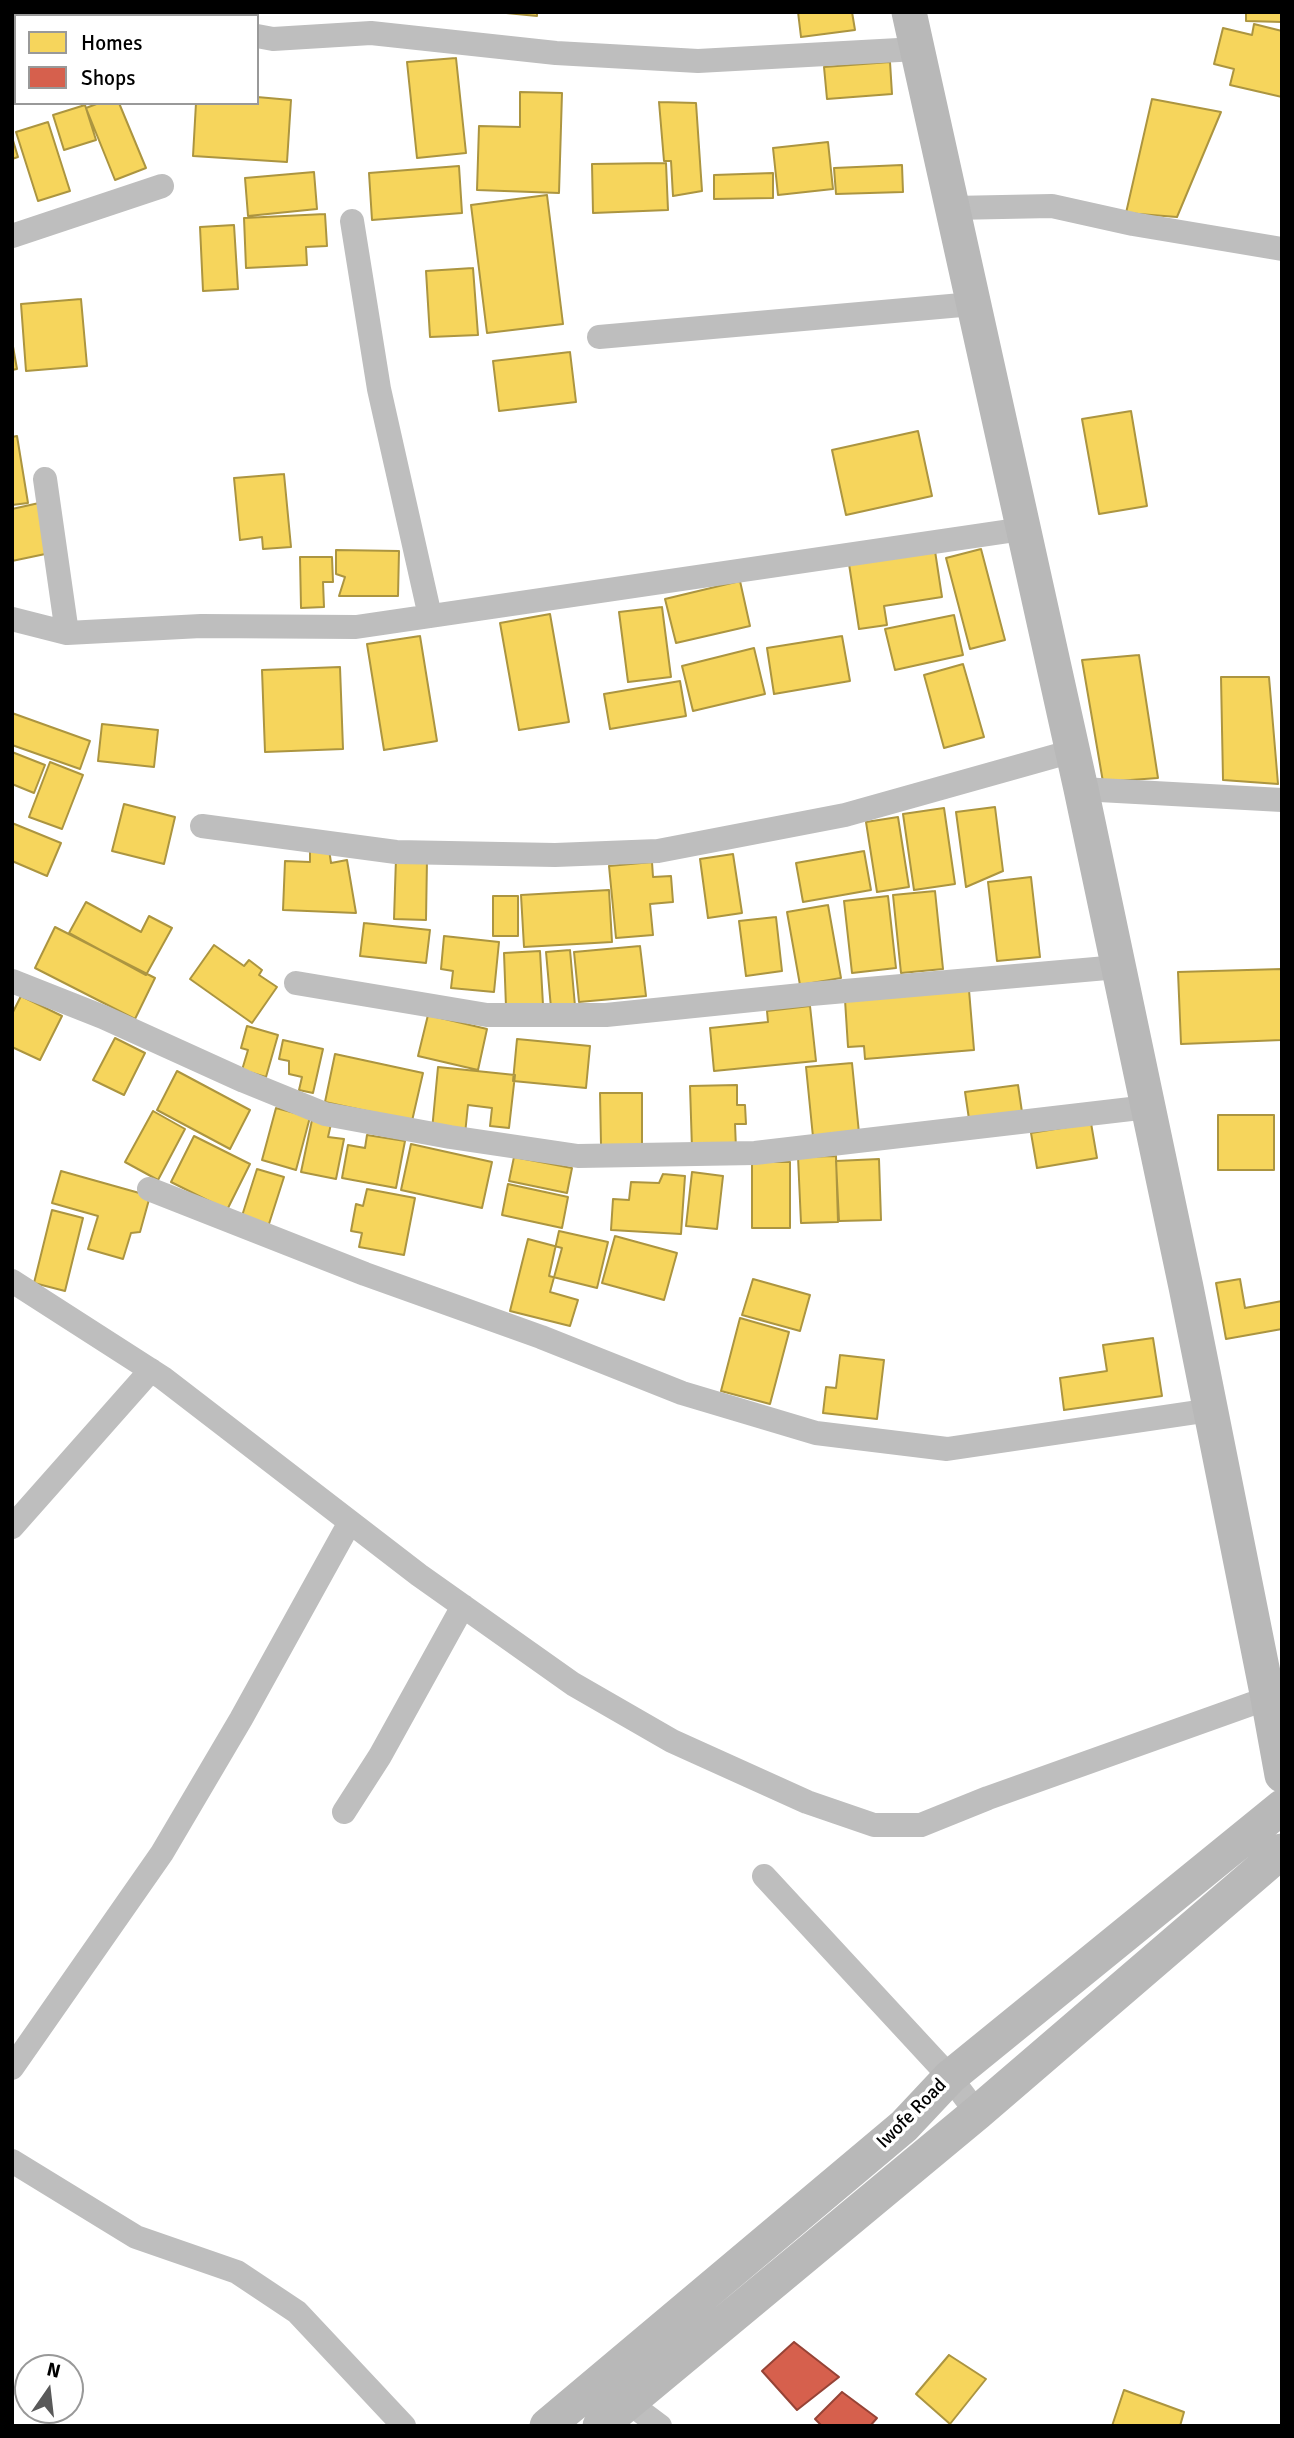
<!DOCTYPE html>
<html>
<head>
<meta charset="utf-8">
<style>
	body { margin:0 }
	#map { position:relative; width:1294px; height:2438px; overflow:hidden; background:#fff; font-family:Signika,sans-serif }
	canvas { display:block }
	.frame { position:absolute; inset:0; border:14px solid #000; pointer-events:none }
	.legend { position:absolute; left:14px; top:14px; width:245px; height:91px; box-sizing:border-box; background:#fff; border:2px solid #999; margin:0; padding:9px 12px; list-style:none; font-size:21px; color:#000 }
	.legend li { display:flex; align-items:center; gap:14px; height:35px }
	.legend b { width:35px; border:2px solid #999 }
	.north { position:absolute; left:14px; top:2354px; width:70px; height:70px; box-sizing:border-box; background:#fff; border:2px solid #999; border-radius:50%; rotate:14deg; font-size:19px; font-weight:700; line-height:28px; text-align:center; color:#000 }
	.north::after { content:''; display:block; margin:auto; width:24px; height:32px; background:#595959; clip-path:polygon(50% 0,100% 100%,50% 72%,0 100%) }
</style>
</head>
<body>
<div id="map">
<canvas width="1294" height="2438"></canvas>
<div class="frame"></div>
<ul class="legend">
<li><b style="height:19px;background:#f6d55c"></b>Homes</li>
<li><b style="height:19px;background:#d6604d"></b>Shops</li>
</ul>
<div class="north">N</div>
</div>
<script>
const context = document.querySelector('canvas').getContext('2d');
context.lineJoin = 'round';
function paint(path, color) { context.fillStyle = color; context.fill(path, 'evenodd'); }
const shape = rows => new Path2D(rows.map(r => 'M' + r).join(''));
function stroke(path, color, width, dash) { context.strokeStyle = color; context.lineWidth = width; context.lineCap = dash ? 'butt' : 'round'; context.setLineDash(dash || []); context.stroke(path); }
function drawText(font, color, halo, rows, align = 'center') {
  context.font = font + ' Signika,sans-serif'; context.lineWidth = 7; context.setLineDash([]); context.textBaseline = 'middle'; context.strokeStyle = halo; context.fillStyle = color; for (const [text, x, y, turn = 0] of rows) {
    context.save(); context.translate(x, y); context.rotate((+turn || 0) * Math.PI / 180); context.textAlign = isNaN(turn) ? turn : align; if (halo) context.strokeText(text, 0, 0); context.fillText(text, 0, 0); context.restore();
  }
}
const homes = shape([
	[496,12,537,12,537,16,496,12],
	[798,12,852,12,855,30,801,37,798,12],
	[1246,12,1282,12,1282,22,1246,21,1246,12],
	[1254,24,1282,31,1282,97,1230,85,1234,69,1214,64,1223,28,1252,35,1254,24],
	[456,58,466,153,417,158,407,62,456,58],
	[890,62,892,94,827,99,824,67,890,62],
	[520,92,562,93,559,193,477,190,479,126,520,127,520,92],
	[257,97,291,100,287,162,193,156,196,103,257,103,257,97],
	[1152,99,1221,112,1177,217,1126,213,1152,99],
	[659,102,696,103,702,191,673,196,671,161,664,161,659,102],
	[99,103,119,103,146,168,115,180,86,108,99,103],
	[85,105,96,140,64,150,53,115,85,105],
	[48,122,70,191,38,201,16,132,48,122],
	[12,137,18,157,12,159,12,137],
	[828,142,833,189,778,195,773,148,828,142],
	[666,163,668,210,593,213,592,164,666,163],
	[902,165,903,192,836,194,834,168,902,165],
	[459,166,462,213,372,220,369,173,459,166],
	[314,172,317,209,248,216,245,178,314,172],
	[773,173,773,198,714,199,714,175,773,173],
	[547,195,563,324,487,333,471,205,547,195],
	[325,214,327,246,306,247,307,265,246,268,244,218,325,214],
	[234,225,238,289,203,291,200,227,234,225],
	[473,268,478,335,430,337,426,271,473,268],
	[81,299,87,366,26,371,21,304,81,299],
	[12,341,17,369,12,370,12,341],
	[570,352,576,402,499,411,493,361,570,352],
	[1131,411,1147,506,1099,514,1082,419,1131,411],
	[918,431,932,496,846,515,832,450,918,431],
	[17,436,28,503,12,505,12,437,17,436],
	[284,474,291,547,263,549,262,537,240,540,234,478,284,474],
	[39,503,50,553,12,561,12,509,39,503],
	[981,549,1005,640,970,649,946,558,981,549],
	[336,550,399,551,398,596,339,596,345,577,336,574,336,550],
	[935,551,942,597,884,606,887,625,859,629,849,564,935,551],
	[300,557,332,557,333,582,323,582,324,607,301,608,300,557],
	[740,581,750,626,676,643,665,599,740,581],
	[662,607,671,677,628,682,619,612,662,607],
	[550,614,569,722,519,730,500,623,550,614],
	[954,615,963,655,895,670,885,629,954,615],
	[420,636,437,741,384,750,367,644,420,636],
	[842,636,850,681,774,694,767,648,842,636],
	[754,648,765,694,693,711,682,666,754,648],
	[1139,655,1158,778,1103,782,1082,660,1139,655],
	[963,664,984,737,944,748,924,675,963,664],
	[340,667,343,749,265,752,262,670,340,667],
	[1221,677,1269,677,1278,784,1223,780,1221,677],
	[680,681,686,716,610,729,604,694,680,681],
	[12,713,90,741,80,769,12,745,12,713],
	[102,724,158,730,154,767,98,761,102,724],
	[12,752,45,765,34,793,12,784,12,752],
	[50,762,83,775,62,829,29,817,50,762],
	[124,804,175,817,164,864,112,851,124,804],
	[995,807,1003,871,966,887,956,812,995,807],
	[944,808,955,884,914,890,903,814,944,808],
	[898,817,909,887,877,892,866,822,898,817],
	[12,823,61,843,47,876,12,861,12,823],
	[310,849,329,849,331,863,347,860,356,913,283,910,285,861,310,862,310,849],
	[864,851,871,890,803,902,796,863,864,851],
	[733,854,742,913,708,918,700,859,733,854],
	[396,858,427,859,426,920,394,919,396,858],
	[652,862,653,877,671,876,673,902,650,904,653,935,616,938,609,866,652,862],
	[1031,877,1040,957,997,961,988,882,1031,877],
	[609,890,612,942,524,947,521,895,609,890],
	[935,891,943,969,901,973,893,895,935,891],
	[493,896,518,896,518,936,493,936,493,896],
	[888,896,896,968,852,973,844,901,888,896],
	[86,902,141,932,149,916,172,928,146,975,69,933,86,902],
	[828,905,841,978,800,985,787,912,828,905],
	[776,917,782,971,746,976,739,921,776,917],
	[364,923,430,930,426,963,360,956,364,923],
	[55,927,155,978,135,1019,35,968,55,927],
	[444,936,499,942,494,992,451,988,453,971,441,969,444,936],
	[214,945,244,966,249,960,262,970,259,975,277,987,252,1023,190,979,214,945],
	[640,946,646,996,579,1002,574,952,640,946],
	[570,950,575,1006,551,1008,546,952,570,950],
	[540,951,543,1005,506,1007,504,953,540,951],
	[1282,969,1282,1040,1181,1044,1178,972,1282,969],
	[969,990,974,1050,865,1059,864,1046,848,1047,845,1000,969,990],
	[21,996,62,1016,40,1060,12,1047,12,1014,21,996],
	[810,1006,816,1061,714,1071,710,1028,768,1022,767,1011,810,1006],
	[428,1015,487,1029,478,1070,418,1056,428,1015],
	[247,1026,278,1035,266,1077,242,1070,248,1050,241,1048,247,1026],
	[115,1038,145,1053,124,1095,93,1080,115,1038],
	[517,1039,590,1046,586,1088,513,1081,517,1039],
	[283,1040,323,1049,313,1093,299,1090,302,1077,289,1074,289,1061,279,1059,283,1040],
	[335,1054,423,1073,412,1121,325,1102,335,1054],
	[852,1063,859,1133,813,1137,806,1067,852,1063],
	[438,1067,515,1075,509,1128,490,1126,492,1108,468,1105,465,1134,432,1130,438,1067],
	[177,1071,250,1110,230,1149,157,1110,177,1071],
	[737,1085,737,1105,745,1105,746,1124,735,1124,736,1148,692,1149,690,1086,737,1085],
	[1018,1085,1022,1112,969,1119,965,1092,1018,1085],
	[600,1093,642,1093,642,1145,601,1145,600,1093],
	[276,1108,310,1117,296,1170,262,1160,276,1108],
	[153,1111,185,1129,158,1180,125,1162,153,1111],
	[1218,1115,1274,1115,1274,1170,1218,1170,1218,1115],
	[312,1120,331,1124,328,1137,344,1139,336,1179,301,1172,312,1120],
	[1091,1123,1097,1158,1037,1168,1031,1133,1091,1123],
	[367,1135,405,1141,396,1188,342,1178,348,1145,365,1148,367,1135],
	[194,1136,250,1164,227,1210,171,1182,194,1136],
	[411,1144,492,1162,482,1208,401,1190,411,1144],
	[836,1156,838,1222,801,1223,798,1157,836,1156],
	[514,1157,572,1168,567,1193,509,1181,514,1157],
	[879,1159,881,1220,839,1221,836,1161,879,1159],
	[752,1162,790,1162,790,1228,752,1228,752,1162],
	[257,1169,284,1177,268,1227,241,1219,257,1169],
	[61,1171,150,1196,140,1232,131,1233,123,1259,88,1249,98,1216,52,1203,61,1171],
	[692,1172,723,1176,717,1229,686,1226,692,1172],
	[663,1174,685,1176,681,1234,611,1230,613,1199,629,1200,631,1182,659,1183,663,1174],
	[508,1184,568,1197,562,1228,502,1215,508,1184],
	[367,1189,415,1198,404,1255,359,1247,362,1233,351,1231,356,1204,363,1206,367,1189],
	[52,1210,83,1218,65,1291,34,1283,52,1210],
	[559,1231,608,1242,597,1288,549,1276,559,1231],
	[615,1236,677,1253,664,1300,602,1283,615,1236],
	[528,1239,562,1248,550,1292,578,1300,570,1326,510,1311,528,1239],
	[753,1279,810,1295,800,1331,742,1315,753,1279],
	[1240,1279,1245,1308,1282,1301,1282,1329,1226,1339,1216,1283,1240,1279],
	[740,1318,789,1332,770,1404,721,1391,740,1318],
	[1153,1338,1162,1396,1064,1410,1060,1378,1107,1371,1103,1345,1153,1338],
	[840,1355,884,1360,877,1419,823,1413,826,1387,836,1388,840,1355],
	[949,2355,986,2379,950,2424,916,2394,949,2355],
	[1124,2390,1184,2412,1180,2426,1112,2426,1124,2390]
]);
const shops = shape([
	[794,2342,839,2377,797,2410,762,2371,794,2342],
	[842,2392,877,2418,870,2426,822,2426,815,2419,842,2392]
]);
const street = shape([
	[177,12,186,16],
	[35,16,53,12],
	[12,20,16,19],
	[257,36,273,39,371,33,556,53,698,61,917,49],
	[952,208,1052,206,1133,224,1282,249],
	[352,221,379,389,430,616],
	[12,236,162,186],
	[599,337,973,304],
	[45,479,67,633],
	[12,619,67,633,201,626,356,627,1023,529],
	[1081,789,1282,800],
	[202,826,396,852,555,855,658,851,845,815,1073,751],
	[12,981,103,1017,244,1081,325,1114,450,1137,578,1156,755,1153,1148,1107],
	[296,983,487,1015,606,1015,811,994,1118,967],
	[149,1189,365,1274,541,1337,682,1393,816,1433,947,1449,1211,1410],
	[12,1281,163,1378,419,1575,573,1684,672,1741,807,1802,874,1825,921,1825,988,1798,1268,1698],
	[12,1527,151,1370],
	[344,1812,380,1756,463,1606],
	[764,1876,950,2077,977,2113],
	[12,2068,162,1853,241,1719,350,1522],
	[12,2161,136,2237,237,2272,297,2312,404,2426],
	[628,2402,660,2426]
]);
const secondary = shape([
	[909,12,1081,789,1186,1287,1268,1698,1282,1775],
	[547,2426,904,2126,950,2077,1282,1807],
	[600,2426,977,2113,1282,1851]
]);
const streetNames = [
	["Iwofe Road",912,2114,-45]
];
paint(homes, '#f6d55c');
stroke(homes, '#ac9540', 2);
paint(shops, '#d6604d');
stroke(shops, '#964336', 2);
stroke(street, '#bebebe', 24);
stroke(secondary, '#b8b8b8', 35);
drawText('19px', '#000', '#fff', streetNames);
</script>
</body>
</html>
